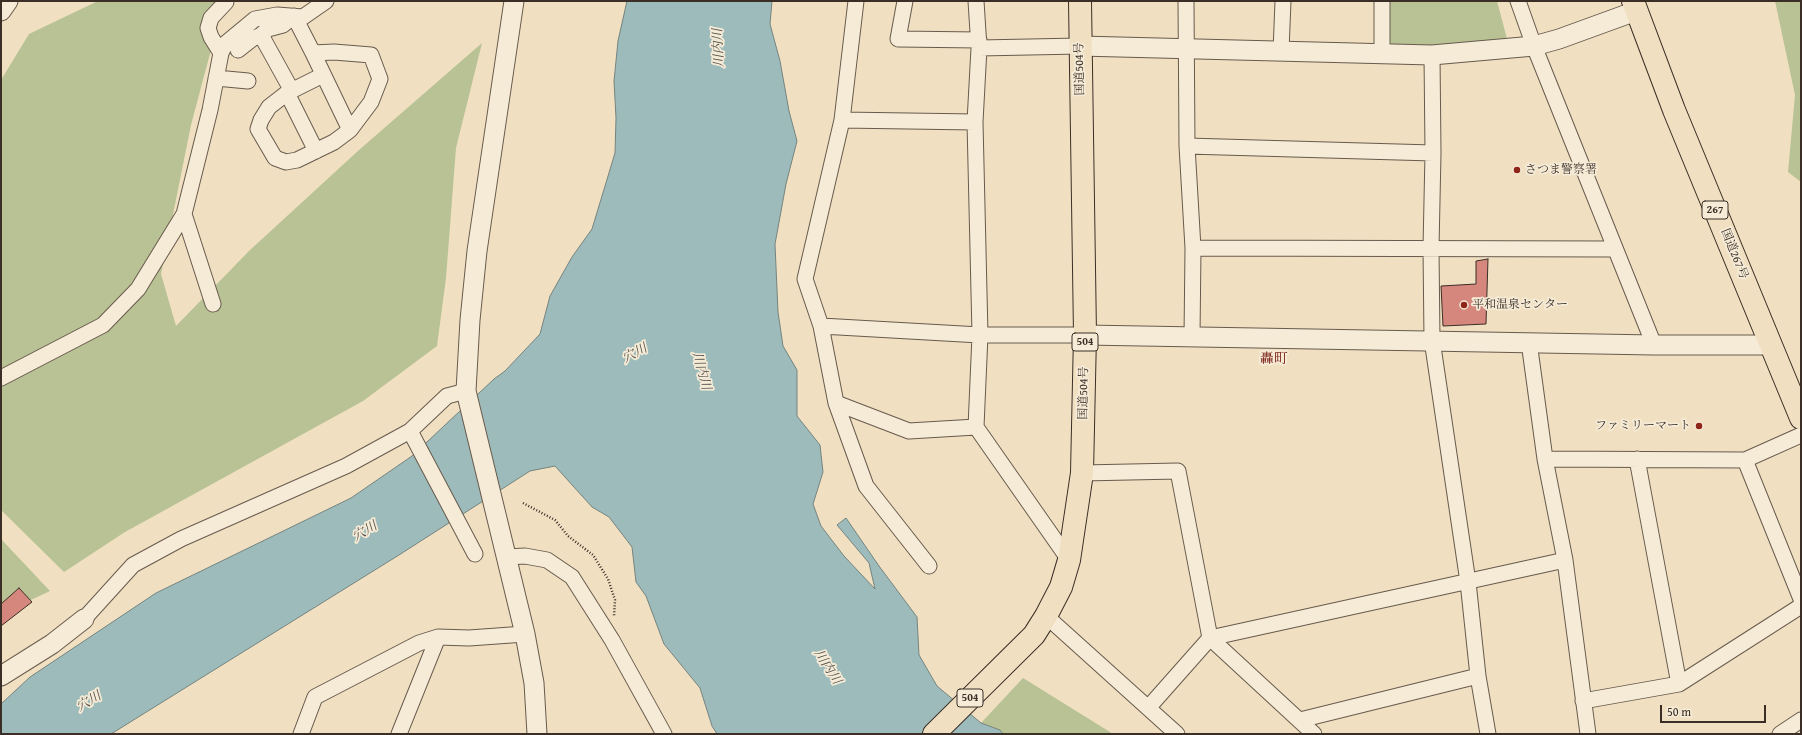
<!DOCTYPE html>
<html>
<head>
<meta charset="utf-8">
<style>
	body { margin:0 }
	#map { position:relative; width:1802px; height:735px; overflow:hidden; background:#f0e0c1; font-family:"Gentium Book Plus",serif }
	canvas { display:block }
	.frame { position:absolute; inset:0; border:2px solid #3a2e26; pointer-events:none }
	.scale { position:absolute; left:1660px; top:705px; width:106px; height:18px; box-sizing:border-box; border:2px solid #3a2e26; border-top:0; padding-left:5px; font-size:12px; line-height:14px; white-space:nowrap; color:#3a2e26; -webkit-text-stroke:3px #f5ebd7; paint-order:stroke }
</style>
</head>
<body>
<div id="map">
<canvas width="1802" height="735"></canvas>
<div class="frame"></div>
<div class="scale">50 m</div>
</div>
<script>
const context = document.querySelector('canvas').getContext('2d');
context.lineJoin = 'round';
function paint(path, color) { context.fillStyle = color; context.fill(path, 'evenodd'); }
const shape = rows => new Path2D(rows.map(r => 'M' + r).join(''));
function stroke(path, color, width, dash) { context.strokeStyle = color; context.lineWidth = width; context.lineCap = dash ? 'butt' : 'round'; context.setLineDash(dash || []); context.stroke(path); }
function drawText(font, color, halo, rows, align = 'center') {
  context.font = font + ' "Gentium Book Plus","Noto Serif JP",serif'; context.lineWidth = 3.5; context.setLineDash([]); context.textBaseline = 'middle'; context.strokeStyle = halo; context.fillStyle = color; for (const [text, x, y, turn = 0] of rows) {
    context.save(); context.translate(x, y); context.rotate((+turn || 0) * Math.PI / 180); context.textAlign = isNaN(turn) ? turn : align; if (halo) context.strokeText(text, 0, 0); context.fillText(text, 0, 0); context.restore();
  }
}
const green = shape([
	[98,1,224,1,191,125,161,274,176,326,249,251,359,150,482,43,456,148,446,278,437,346,363,401,125,532,64,572,1,510,1,80,29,34],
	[1388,1,1497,1,1507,39,1429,49,1388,46],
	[1775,1,1801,1,1801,182,1788,172,1795,95],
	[1,539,50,591,1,614],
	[1023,678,1110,732,1112,734,1003,734,1000,730,981,723]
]);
const water = shape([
	[627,1,772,1,770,24,780,61,789,111,797,141,786,184,775,244,778,312,783,346,797,370,797,416,820,445,823,472,813,504,821,526,844,556,875,589,869,563,837,525,846,518,879,566,917,617,919,655,937,686,981,723,1000,730,1003,734,717,734,712,726,700,688,664,644,646,596,636,582,632,547,609,517,592,507,555,466,530,471,399,555,111,734,1,734,1,704,30,677,156,593,351,498,412,456,494,379,505,371,540,334,550,296,572,257,592,229,615,153,616,118,614,81,618,41,627,1]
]);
const building = shape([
	[1488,259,1486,324,1443,326,1441,286,1476,284,1476,261,1488,259],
	[19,588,32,602,1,626,1,604,19,588]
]);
const path = shape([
	[523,503,555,520,568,536,593,555,608,579,615,600,614,616]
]);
const minor = shape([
	[856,1,842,120,805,279,821,326,980,335,1085,335],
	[905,1,898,39,979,40],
	[976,1,979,48,975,122,980,335,976,427,1069,560],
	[1186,1,1187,146,1193,248,1192,337],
	[1382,1,1382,54],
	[1518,1,1534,46,1654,345],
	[261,35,268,29,283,25,294,16,313,53,334,52,371,55,380,79,371,102,350,130,313,53],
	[979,48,1080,46],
	[238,50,252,39,261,35,292,91],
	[1281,51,1283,1],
	[221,53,211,37,208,28,211,18,226,2],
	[1432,55,1433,153,1431,248,1432,340,1468,582,1478,676,1488,734],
	[216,78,248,81],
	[287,93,323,75],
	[842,120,975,122],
	[1187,146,1433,153],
	[316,151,287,93,269,107,261,120,258,129,275,158,286,162,297,160,334,142,350,130],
	[184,214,213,304],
	[1193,248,1615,249],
	[821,326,836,403,909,431,976,427],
	[1529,342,1545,459,1565,560,1588,734],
	[1,378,103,325,138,289,184,214,210,110,221,53,226,43,255,19,277,15,303,17,326,1],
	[836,403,866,486,929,566],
	[410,431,475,554],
	[1545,459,1745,460,1801,435],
	[1637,459,1679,684],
	[1745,460,1801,599],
	[1082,473,1178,471,1210,638,1314,734],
	[507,557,525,556,547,560,572,577,612,640,664,734],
	[1046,616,1177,734],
	[84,619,133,565,181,539,346,466,410,431,447,396,466,391],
	[1583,701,1679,684,1801,606],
	[1148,708,1210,638,1565,560],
	[1300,720,1478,676],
	[301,734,315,697,419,643,438,637,469,638,525,634],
	[399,734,438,637],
	[1780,734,1801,720]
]);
const tertiary = shape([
	[514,1,477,251,470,320,466,391,525,634,534,683,537,734],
	[1,11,8,1],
	[1080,46,1432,55,1534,46,1559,39,1636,11],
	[1085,335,1654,345,1771,345],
	[1,676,52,644,84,619]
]);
const trunk = shape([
	[1633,1,1674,110,1801,418],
	[934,734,1034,635,1046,616,1061,587,1069,560,1082,473,1085,335,1080,1]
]);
const markers = [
	[1517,170,4,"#8f2418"],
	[1464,305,4,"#8f2418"],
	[1699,426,4,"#8f2418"]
];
const shields = [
	[1715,210,26],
	[1085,342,26],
	[970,698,26]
];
const shieldNames = [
	["267",1715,210],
	["504",1085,342],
	["504",970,698]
];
const streetNames = [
	["国道504号",1080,69,-91],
	["国道267号",1734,254,68],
	["国道504号",1084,393,-89]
];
const poiNames = [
	["さつま警察署",1525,170],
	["平和温泉センター",1472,305],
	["ファミリーマート",1691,426,"right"]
];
const waterNames = [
	["川内川",719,48,-93],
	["穴川",635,354,-28],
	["川内川",701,371,75],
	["穴川",365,532,-31],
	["川内川",827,667,57],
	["穴川",89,702,-31]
];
const quarterNames = [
	["轟町",1274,359]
];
paint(green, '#b8c294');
paint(water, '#9cbbba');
stroke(water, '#75837f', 1);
paint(building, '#d5867d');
stroke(building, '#3a2e26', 1);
stroke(minor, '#685a4d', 17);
stroke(tertiary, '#685a4d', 21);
stroke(trunk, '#3a2e26', 24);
stroke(path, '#3a2e26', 2.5, [1, 2]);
stroke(minor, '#f5ebd7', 15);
stroke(tertiary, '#f5ebd7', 19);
stroke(trunk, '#f0e0c1', 22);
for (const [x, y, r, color] of markers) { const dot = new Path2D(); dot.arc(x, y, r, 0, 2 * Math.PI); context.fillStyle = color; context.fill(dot); stroke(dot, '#f5ebd7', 1.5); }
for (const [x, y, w] of shields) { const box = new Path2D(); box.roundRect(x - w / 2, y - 9, w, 18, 3); context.fillStyle = '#f5ebd7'; context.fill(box); stroke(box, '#3a2e26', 1); }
drawText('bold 11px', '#3a2e26', null, shieldNames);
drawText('12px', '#3a2e26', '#f5ebd7', streetNames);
drawText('12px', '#3a2e26', '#f5ebd7', poiNames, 'left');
drawText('italic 13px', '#52514b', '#f5ebd7', waterNames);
drawText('14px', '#7a1f14', '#f5ebd7', quarterNames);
</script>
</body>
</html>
